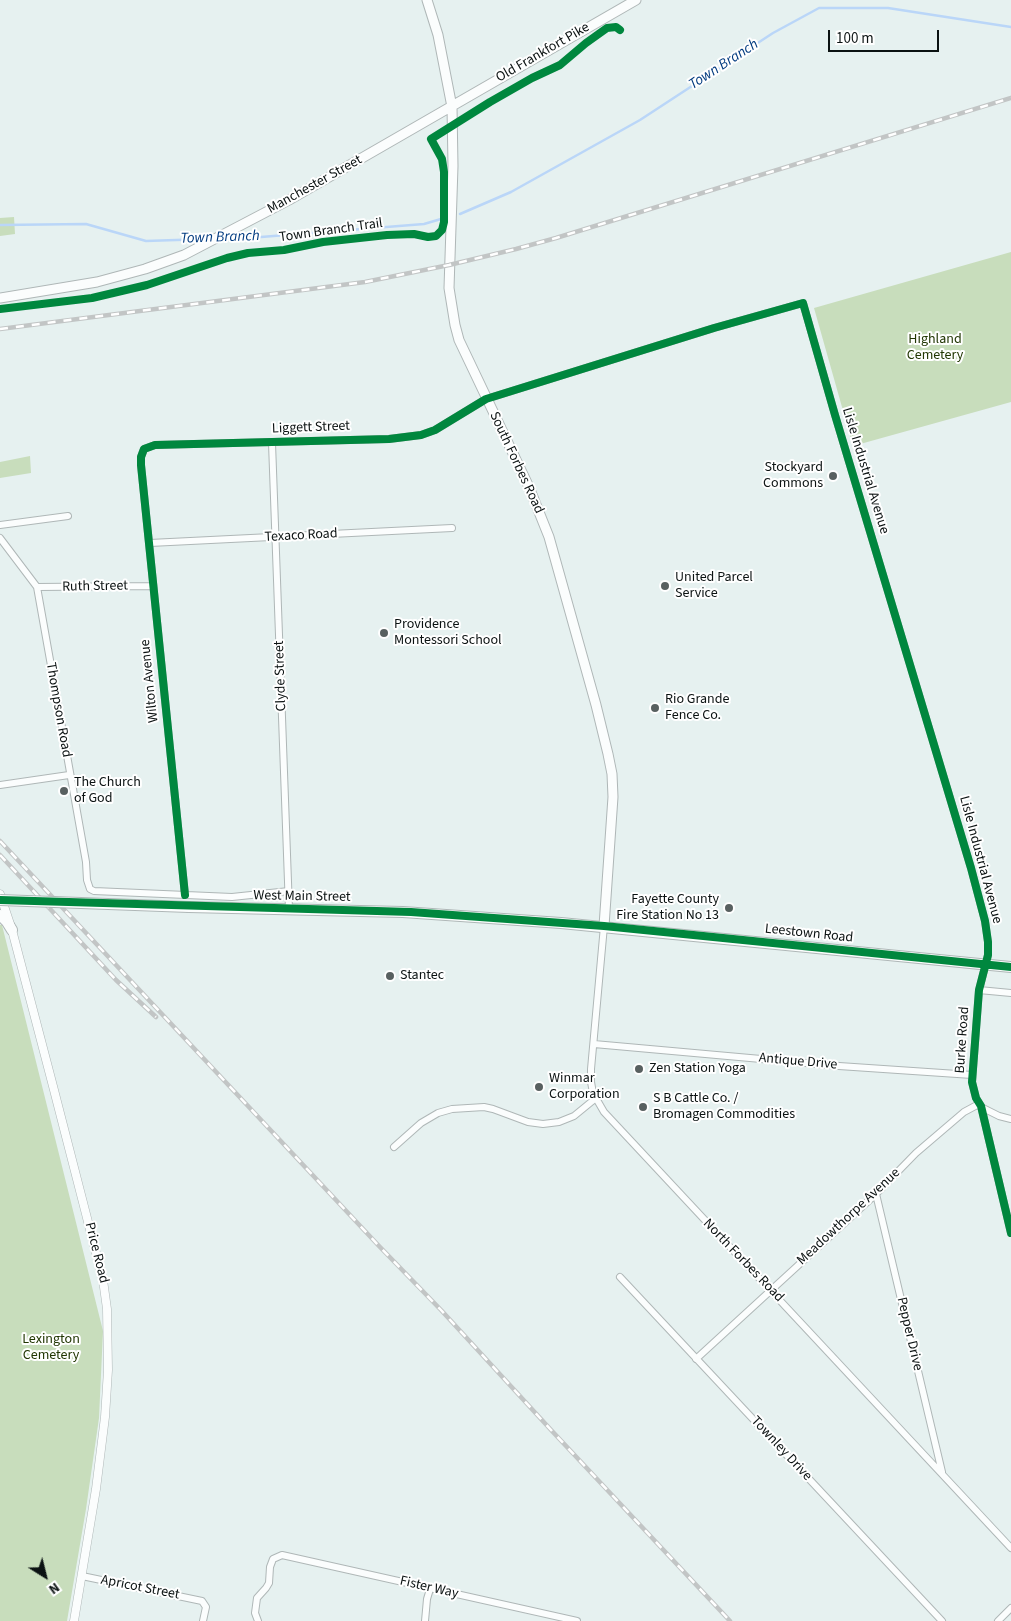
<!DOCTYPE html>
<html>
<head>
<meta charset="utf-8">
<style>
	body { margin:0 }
	#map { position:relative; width:1011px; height:1621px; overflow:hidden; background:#e6f1f0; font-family:"Source Sans 3",sans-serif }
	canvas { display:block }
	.north { position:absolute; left:20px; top:1551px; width:50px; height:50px; -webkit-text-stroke:4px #fff; paint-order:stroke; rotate:144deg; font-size:14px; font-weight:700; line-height:20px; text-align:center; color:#0b1212 }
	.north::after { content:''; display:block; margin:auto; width:18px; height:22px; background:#0b1212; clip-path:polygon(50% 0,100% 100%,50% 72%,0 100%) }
	.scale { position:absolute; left:828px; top:30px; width:111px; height:22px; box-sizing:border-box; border:2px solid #0b1212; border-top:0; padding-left:6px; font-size:15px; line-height:18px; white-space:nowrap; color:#0b1212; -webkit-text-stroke:4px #fff; paint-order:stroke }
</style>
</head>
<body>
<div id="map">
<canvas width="1011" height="1621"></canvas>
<div class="north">N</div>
<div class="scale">100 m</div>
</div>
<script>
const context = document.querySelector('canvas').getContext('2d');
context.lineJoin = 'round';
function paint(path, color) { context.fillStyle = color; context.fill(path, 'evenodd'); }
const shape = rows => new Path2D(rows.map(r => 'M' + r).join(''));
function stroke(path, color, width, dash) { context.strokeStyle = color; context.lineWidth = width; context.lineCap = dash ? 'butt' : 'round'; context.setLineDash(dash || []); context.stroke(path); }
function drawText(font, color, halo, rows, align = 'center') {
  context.font = font + ' "Source Sans 3",sans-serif'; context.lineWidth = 4; context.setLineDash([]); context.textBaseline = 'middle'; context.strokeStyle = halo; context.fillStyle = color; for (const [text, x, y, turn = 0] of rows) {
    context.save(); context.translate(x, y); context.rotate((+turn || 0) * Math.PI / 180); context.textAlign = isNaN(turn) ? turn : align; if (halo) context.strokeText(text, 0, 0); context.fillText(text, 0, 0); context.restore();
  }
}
const green = shape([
	[14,217,15,234,0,236,0,218],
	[1011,252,1011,402,853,446,814,308],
	[30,456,31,473,0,478,0,462],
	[0,925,2,925,103,1331,99,1418,86,1509,67,1621,0,1621]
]);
const stream = shape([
	[460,214,511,192,640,120,773,33,819,8,888,8,1011,27],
	[0,225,86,224,146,241,206,239],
	[222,239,261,237,424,224,441,219]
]);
const minor = shape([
	[272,443,289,909],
	[0,525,68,516],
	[0,538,37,587,86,862,87,880,90,889,94,891,232,897,289,891],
	[150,543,452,528],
	[37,587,153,586],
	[0,785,69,775],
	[185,895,141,465,141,457,144,449,155,445,389,439,421,435,435,430,486,399,714,328,803,303,835,415,971,868,985,921,988,942,988,955,979,990,972,1082,976,1098,981,1106,1011,1233],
	[604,926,591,1069,591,1082,593,1093,604,1112,1011,1548],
	[979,990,1011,993],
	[594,1044,839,1066,972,1075],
	[394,1147,421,1123,438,1113,452,1109,484,1107,493,1109,528,1122,543,1124,559,1122,574,1116,596,1098],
	[876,1194,942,1472],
	[620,1277,942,1621],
	[696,1359,876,1194,916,1153,964,1112,977,1105,999,1116,1011,1119],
	[82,1576,202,1601,206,1607,203,1621],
	[258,1621,255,1613,257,1598,266,1588,269,1583,270,1567,273,1559,282,1555,577,1621],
	[425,1621,427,1599,430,1589],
	[998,1621,1011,1608]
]);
const tertiary = shape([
	[0,894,12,930,54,1090,103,1280,107,1309,108,1370,105,1417,96,1489,74,1621]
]);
const secondary = shape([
	[427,0,438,35,452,107,453,166,449,288,455,325,459,340,529,487,549,537,596,705,608,754,612,774,613,797,604,926],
	[0,298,97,282,145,269,184,255,289,200,636,0]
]);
const primary = shape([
	[189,907,403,912,561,923,1011,967],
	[0,915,7,922,12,930]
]);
const rail = shape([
	[0,329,365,282,449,265,516,249,556,238,1011,98],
	[0,841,379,1246,441,1310,552,1431,730,1621],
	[0,855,116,980,156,1017]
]);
const primaryBridge = shape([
	[0,900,189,907]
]);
const cycleway = shape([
	[0,309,92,298,147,285,227,258,248,253,284,250,323,242,387,235,414,234,428,237,436,236,442,230,444,222,444,172,442,159,431,139,490,102,532,78,560,65,586,43,607,28,616,27,620,30],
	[185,895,141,465,141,457,144,449,155,445,389,439,421,435,435,430,486,399,714,328,803,303,835,415,971,868,985,921,988,942,988,955,979,990,972,1082,976,1098,981,1106,1011,1233],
	[0,900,411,912,604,926,1011,967]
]);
const markers = [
	[833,476,5,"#586060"],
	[665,586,5,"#586060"],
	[384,633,5,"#586060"],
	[655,708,5,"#586060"],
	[64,791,5,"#586060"],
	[729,908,5,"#586060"],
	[390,976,5,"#586060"],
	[639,1069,5,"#586060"],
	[539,1087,5,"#586060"],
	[643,1107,5,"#586060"]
];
const streetNames = [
	["Old Frankfort Pike",543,53,-30],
	["Manchester Street",315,185,-29],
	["Town Branch Trail",331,231,-8],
	["Liggett Street",311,428,-2],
	["South Forbes Road",516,463,65],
	["Lisle Industrial Avenue",865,471,73],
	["Texaco Road",301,536,-3],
	["Ruth Street",95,587,-1],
	["Clyde Street",281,676,-92],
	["Wilton Avenue",150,681,-96],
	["Thompson Road",58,710,80],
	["Lisle Industrial Avenue",980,860,75],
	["West Main Street",302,897,1],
	["Leestown Road",809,934,6],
	["Burke Road",963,1040,-86],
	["Antique Drive",798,1062,5],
	["Meadowthorpe Avenue",849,1217,-43],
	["Price Road",96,1253,76],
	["North Forbes Road",743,1261,46],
	["Pepper Drive",909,1334,77],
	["Townley Drive",781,1449,47],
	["Apricot Street",140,1588,11],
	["Fister Way",429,1588,13]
];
const parkNames = [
	["Highland",935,340],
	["Cemetery",935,356],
	["Lexington",51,1340],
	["Cemetery",51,1356]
];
const poiNames = [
	["Stockyard",823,468,"right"],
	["Commons",823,484,"right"],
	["United Parcel",675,578],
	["Service",675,594],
	["Providence",394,625],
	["Montessori School",394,641],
	["Rio Grande",665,700],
	["Fence Co.",665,716],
	["The Church",74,783],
	["of God",74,799],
	["Fayette County",719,900,"right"],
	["Fire Station No 13",719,916,"right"],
	["Stantec",400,976],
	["Zen Station Yoga",649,1069],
	["Winmar",549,1079],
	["Corporation",549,1095],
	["S B Cattle Co. /",653,1099],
	["Bromagen Commodities",653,1115]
];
const waterNames = [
	["Town Branch",724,65,-33],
	["Town Branch",220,238,-2]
];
paint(green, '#c8ddbc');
stroke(stream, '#bad6f8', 2.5);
stroke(minor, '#afb7b7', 8);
stroke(tertiary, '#afb7b7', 9);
stroke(secondary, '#afb7b7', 11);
stroke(primary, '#afb7b7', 12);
stroke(minor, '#fbfdfd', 6);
stroke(tertiary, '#fbfdfd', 8);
stroke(secondary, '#fbfdfd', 9);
stroke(primary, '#fbfdfd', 10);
stroke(rail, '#c2c5c5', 4.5);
stroke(rail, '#fff', 2.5, [8]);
stroke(primaryBridge, '#afb7b7', 12, []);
stroke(primaryBridge, '#fbfdfd', 10);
stroke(cycleway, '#00873e', 8);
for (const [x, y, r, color] of markers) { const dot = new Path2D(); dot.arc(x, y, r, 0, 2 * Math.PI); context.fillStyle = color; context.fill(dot); stroke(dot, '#fff', 2); }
drawText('14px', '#0b1212', '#fff', streetNames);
drawText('14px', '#213603', '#fff', parkNames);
drawText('14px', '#0b1212', '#fff', poiNames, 'left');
drawText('italic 15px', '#003a7f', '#fff', waterNames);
</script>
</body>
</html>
